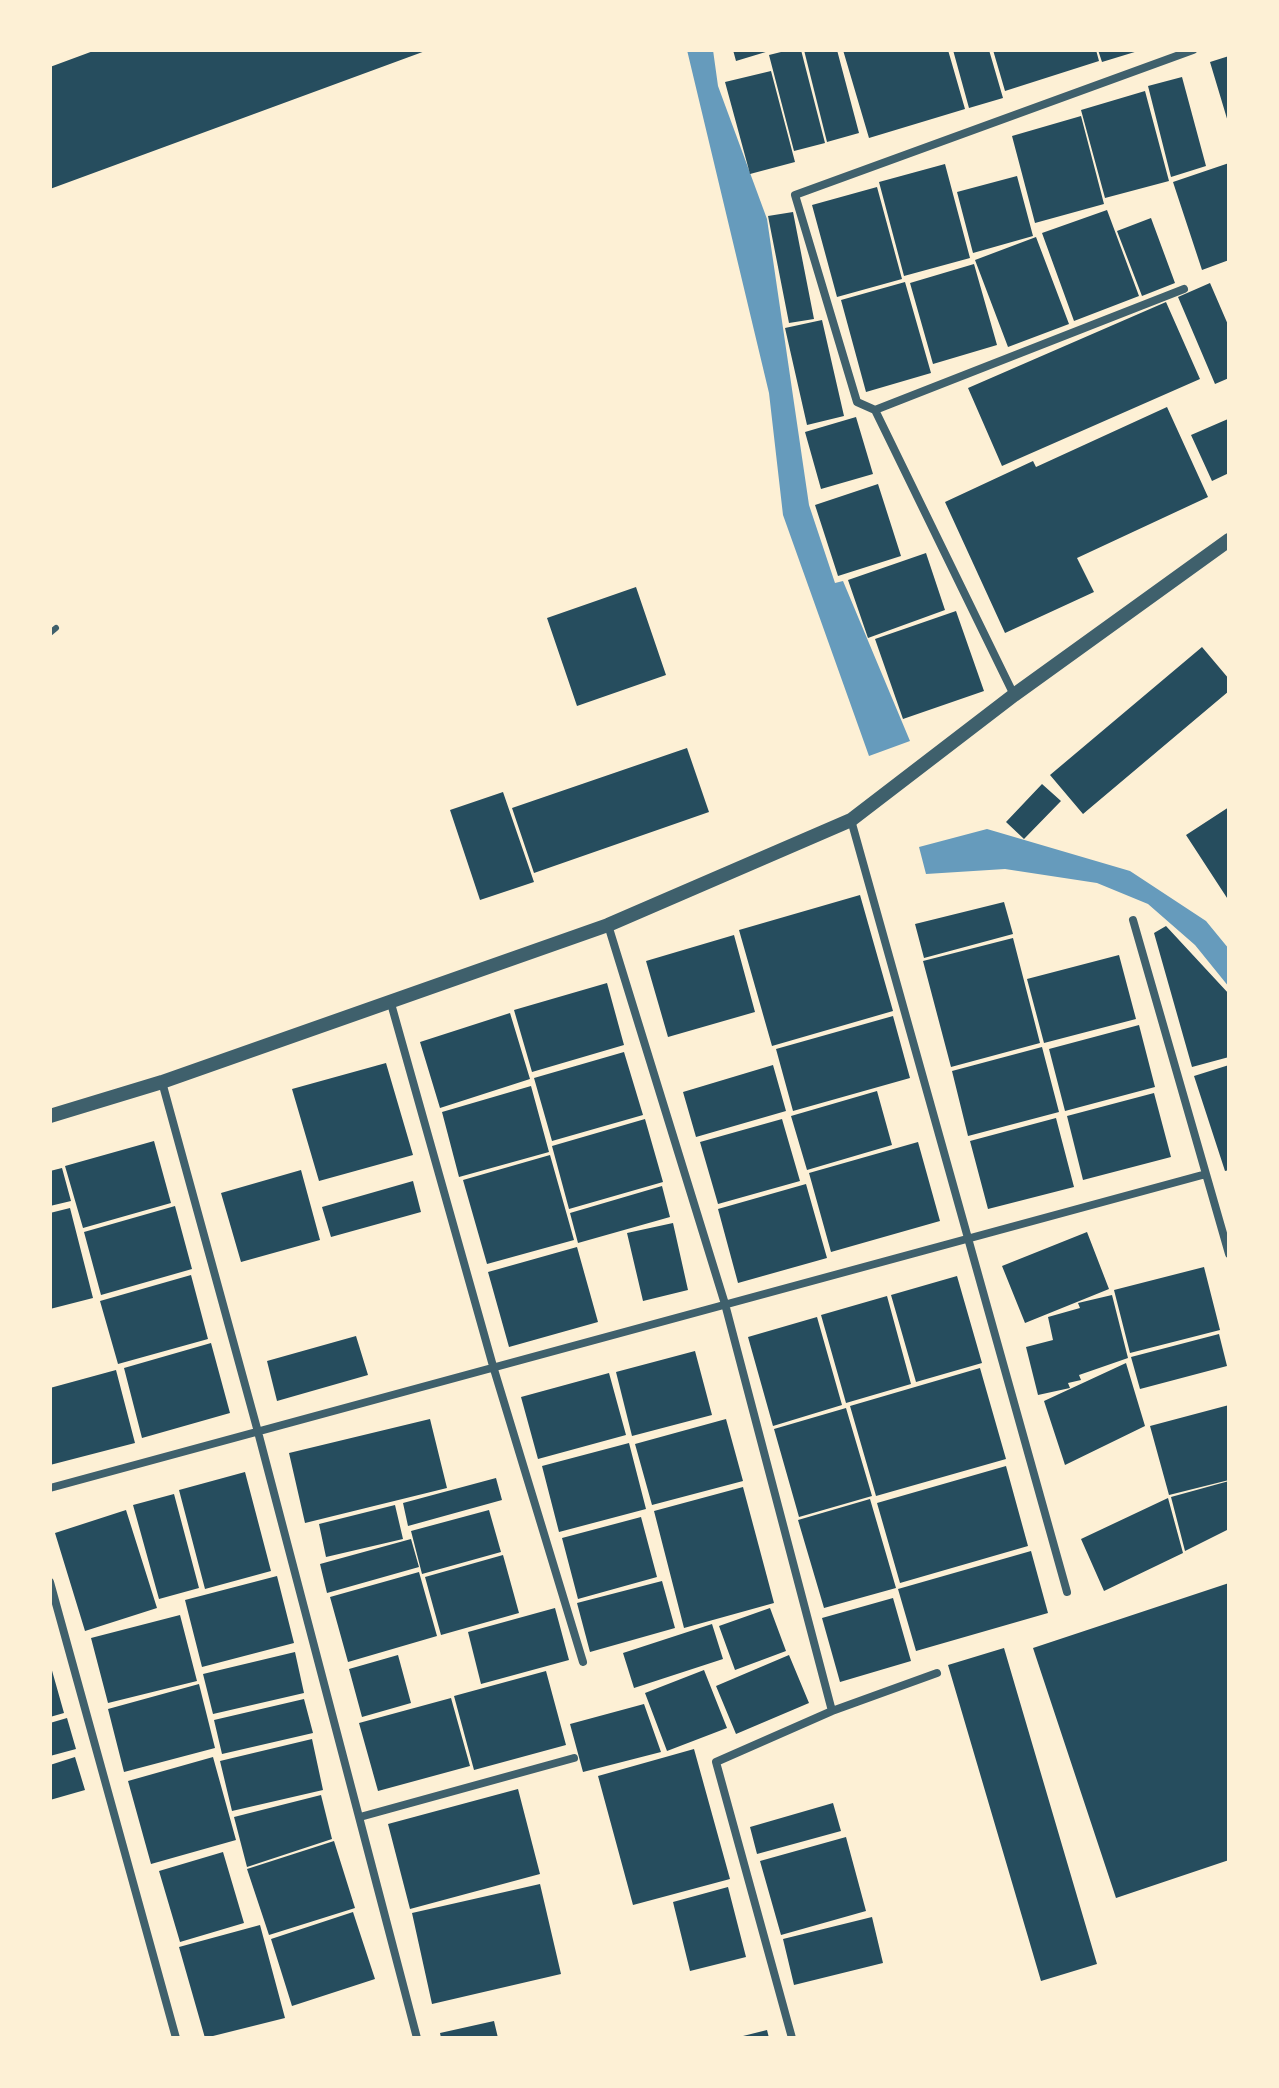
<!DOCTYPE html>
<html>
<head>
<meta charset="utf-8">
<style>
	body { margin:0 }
	#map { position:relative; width:1279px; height:2088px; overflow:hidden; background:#fdf0d5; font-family:Figtree,sans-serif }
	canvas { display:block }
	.frame { position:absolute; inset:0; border:52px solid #fdf0d5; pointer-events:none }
</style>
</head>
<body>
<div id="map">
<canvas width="1279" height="2088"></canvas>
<div class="frame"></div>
</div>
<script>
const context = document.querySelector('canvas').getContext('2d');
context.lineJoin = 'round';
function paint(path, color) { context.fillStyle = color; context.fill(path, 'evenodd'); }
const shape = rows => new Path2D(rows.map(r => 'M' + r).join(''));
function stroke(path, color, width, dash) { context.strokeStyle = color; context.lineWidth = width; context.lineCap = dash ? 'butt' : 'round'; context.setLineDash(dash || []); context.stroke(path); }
const water = shape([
	[687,50,713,50,718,86,767,219,809,505,835,583,843,581,910,741,869,756,783,515,769,393],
	[987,829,1130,871,1206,921,1229,949,1229,987,1195,945,1148,904,1097,883,1005,869,926,874,919,847]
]);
const building = shape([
	[96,50,428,50,50,189,50,67],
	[733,50,769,50,769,51,736,61],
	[789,50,801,50,825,143,794,151,769,55],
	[804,50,837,50,859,133,827,142],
	[843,50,948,50,965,109,869,138],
	[953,50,989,50,1003,98,969,108],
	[993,50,1096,50,1099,61,1005,91],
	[1098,50,1137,50,1138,51,1102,62],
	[1229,56,1229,122,1228,122,1210,62],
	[771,71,795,162,750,174,725,82],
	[1182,77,1206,166,1171,177,1148,86],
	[1145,91,1169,181,1105,198,1081,110],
	[1081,116,1104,204,1035,223,1012,136],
	[1229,163,1229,260,1202,270,1173,182],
	[945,164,970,258,904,276,879,182],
	[1017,176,1033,236,973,253,957,192],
	[877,187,902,279,837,297,812,205],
	[1107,210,1139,296,1074,321,1042,233],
	[793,212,814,319,789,323,768,216],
	[1151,218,1175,283,1142,296,1117,231],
	[1036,237,1069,324,1008,347,975,260],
	[974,264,997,345,933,364,910,283],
	[905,282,931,373,866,392,841,300],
	[1210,283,1229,327,1229,378,1215,384,1178,297],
	[1166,302,1200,379,1002,466,968,388],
	[822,320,844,416,807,425,785,328],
	[1167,407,1208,497,1077,558,1094,592,1005,633,945,502,1033,461,1036,467],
	[856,417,873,474,821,489,805,432],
	[1228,419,1229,473,1212,481,1191,435],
	[878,484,901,556,838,576,815,505],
	[926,553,945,610,868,638,848,580],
	[636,587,666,675,577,706,547,618],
	[956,611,984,691,903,719,875,639],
	[1202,647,1229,679,1229,691,1083,814,1050,775],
	[687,748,709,812,534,873,512,808],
	[1042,784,1061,801,1024,839,1006,822],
	[503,792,534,882,480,900,450,810],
	[1229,807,1229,901,1186,835],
	[860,895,893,1011,772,1046,739,930],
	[1004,902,1013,934,924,958,915,924],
	[1166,926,1229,994,1229,1057,1192,1067,1154,933],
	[734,935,755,1012,668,1037,646,961],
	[1013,938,1040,1043,951,1067,923,961],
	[1119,955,1136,1019,1044,1043,1027,979],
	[607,983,624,1045,532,1072,514,1010],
	[510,1013,530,1079,440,1108,420,1042],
	[893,1016,910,1078,793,1111,776,1049],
	[1139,1025,1155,1087,1065,1111,1049,1049],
	[1042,1047,1059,1112,968,1136,952,1071],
	[624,1052,643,1115,552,1141,534,1078],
	[386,1063,413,1155,319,1181,292,1089],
	[773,1065,786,1111,696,1137,683,1092],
	[1229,1065,1229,1170,1225,1171,1194,1076],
	[531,1086,549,1152,459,1177,442,1112],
	[877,1091,892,1145,807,1170,791,1116],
	[1154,1093,1171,1157,1083,1180,1067,1116],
	[1056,1118,1074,1187,988,1209,970,1141],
	[645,1119,663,1182,569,1209,552,1146],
	[782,1119,800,1181,718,1204,700,1142],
	[154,1141,171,1203,83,1228,65,1166],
	[918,1142,940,1221,831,1252,809,1173],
	[550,1155,574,1240,487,1264,463,1180],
	[62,1168,71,1201,50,1206,50,1171],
	[301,1170,320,1240,241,1262,221,1193],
	[413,1181,421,1212,331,1237,322,1207],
	[806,1184,827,1258,738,1283,718,1209],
	[662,1186,670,1217,578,1243,570,1213],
	[175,1206,192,1269,101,1295,84,1232],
	[70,1208,93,1298,50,1309,50,1213],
	[673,1223,688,1290,643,1301,627,1233],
	[1087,1232,1109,1289,1025,1323,1002,1266],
	[577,1247,598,1322,509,1347,488,1272],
	[1204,1267,1220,1330,1130,1353,1114,1290],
	[191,1275,208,1339,118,1364,100,1301],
	[957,1276,982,1363,916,1382,891,1295],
	[1112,1295,1128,1358,1079,1375,1081,1380,1068,1383,1070,1388,1038,1395,1026,1347,1053,1340,1048,1317,1080,1308,1078,1303],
	[887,1296,911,1384,846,1403,821,1315],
	[817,1317,842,1405,773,1426,748,1337],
	[1219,1334,1227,1366,1140,1389,1131,1357],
	[356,1336,368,1375,277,1401,267,1361],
	[211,1343,230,1413,142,1438,124,1368],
	[695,1351,712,1415,632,1436,616,1372],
	[1126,1363,1145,1426,1065,1465,1044,1401],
	[980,1368,1006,1459,876,1496,850,1406],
	[116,1370,135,1443,50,1465,50,1388],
	[609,1373,626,1435,538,1459,521,1397],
	[1229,1405,1229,1480,1169,1495,1150,1426],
	[846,1408,872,1496,799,1517,774,1429],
	[430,1419,447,1488,305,1523,289,1453],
	[726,1419,743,1481,652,1505,635,1444],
	[629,1443,646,1509,559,1532,542,1466],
	[1006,1466,1028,1546,900,1583,877,1503],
	[245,1472,271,1571,205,1589,179,1490],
	[496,1478,502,1500,408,1526,403,1503],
	[1229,1481,1229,1529,1185,1551,1171,1497],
	[743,1487,774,1603,684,1628,654,1511],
	[174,1494,199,1588,159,1599,133,1505],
	[1168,1498,1183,1553,1104,1591,1081,1539],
	[870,1499,896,1588,824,1608,798,1520],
	[395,1505,403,1539,326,1557,319,1524],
	[126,1510,157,1608,85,1631,55,1533],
	[489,1510,501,1552,422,1574,411,1531],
	[641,1517,657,1577,578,1599,562,1538],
	[411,1539,419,1567,327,1593,320,1564],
	[1031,1551,1048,1613,916,1651,898,1589],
	[503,1555,519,1613,441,1635,425,1577],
	[419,1572,437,1636,348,1662,330,1597],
	[277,1576,294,1643,202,1667,185,1600],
	[662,1581,675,1628,590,1652,577,1603],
	[1229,1583,1229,1860,1116,1898,1033,1648],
	[893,1598,911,1661,840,1682,822,1618],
	[555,1608,569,1660,481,1684,468,1632],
	[770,1608,786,1651,735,1670,719,1626],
	[180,1615,197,1681,108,1703,91,1638],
	[712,1624,723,1659,634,1688,623,1653],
	[1004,1648,1097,1964,1041,1981,948,1665],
	[295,1652,304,1693,213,1714,203,1674],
	[398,1655,411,1703,362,1717,349,1669],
	[789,1655,809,1703,736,1734,716,1686],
	[51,1667,64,1713,50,1717,50,1668],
	[704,1670,727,1728,667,1751,645,1693],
	[546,1671,566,1745,474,1770,454,1696],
	[199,1684,215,1748,124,1772,108,1709],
	[451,1698,470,1766,378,1791,359,1723],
	[304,1699,313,1733,222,1754,214,1720],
	[644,1704,661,1752,583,1772,570,1724],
	[67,1718,76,1749,50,1756,50,1723],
	[312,1739,323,1790,232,1811,220,1761],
	[694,1749,730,1879,633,1905,598,1776],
	[75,1757,85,1790,50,1800,50,1765],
	[213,1757,236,1840,151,1864,128,1781],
	[518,1789,540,1874,410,1909,388,1824],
	[321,1795,332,1839,247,1867,234,1817],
	[833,1803,841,1831,757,1854,750,1827],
	[846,1837,866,1911,781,1935,760,1861],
	[334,1841,355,1908,269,1935,247,1869],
	[223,1852,244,1923,180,1942,159,1871],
	[540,1884,561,1974,432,2004,412,1913],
	[728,1887,746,1957,690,1971,673,1902],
	[353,1912,375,1979,292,2006,271,1939],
	[872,1917,883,1963,794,1985,783,1939],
	[260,1925,285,2018,205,2038,179,1947],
	[494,2021,498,2038,441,2038,440,2033],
	[767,2030,769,2038,740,2038,739,2037]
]);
const service = shape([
	[50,633,56,628]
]);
const minor = shape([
	[875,410,857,402,795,195,1193,50],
	[1014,695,875,410,1184,289],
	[851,820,1067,1592],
	[1133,920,1229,1254],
	[608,925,725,1304,832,1711,716,1762,792,2038],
	[390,1000,493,1366,583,1662],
	[162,1082,258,1432,417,2038],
	[50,1488,1206,1174],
	[50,1582,176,2038],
	[832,1711,937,1673],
	[360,1817,574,1758]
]);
const tertiary = shape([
	[50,1116,162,1082,608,925,851,820,1014,695,1229,540]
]);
paint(water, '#669bbc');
paint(building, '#264d5e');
stroke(service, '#3f606c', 6);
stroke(minor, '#3f606c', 8);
stroke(tertiary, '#3f606c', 14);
</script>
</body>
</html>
